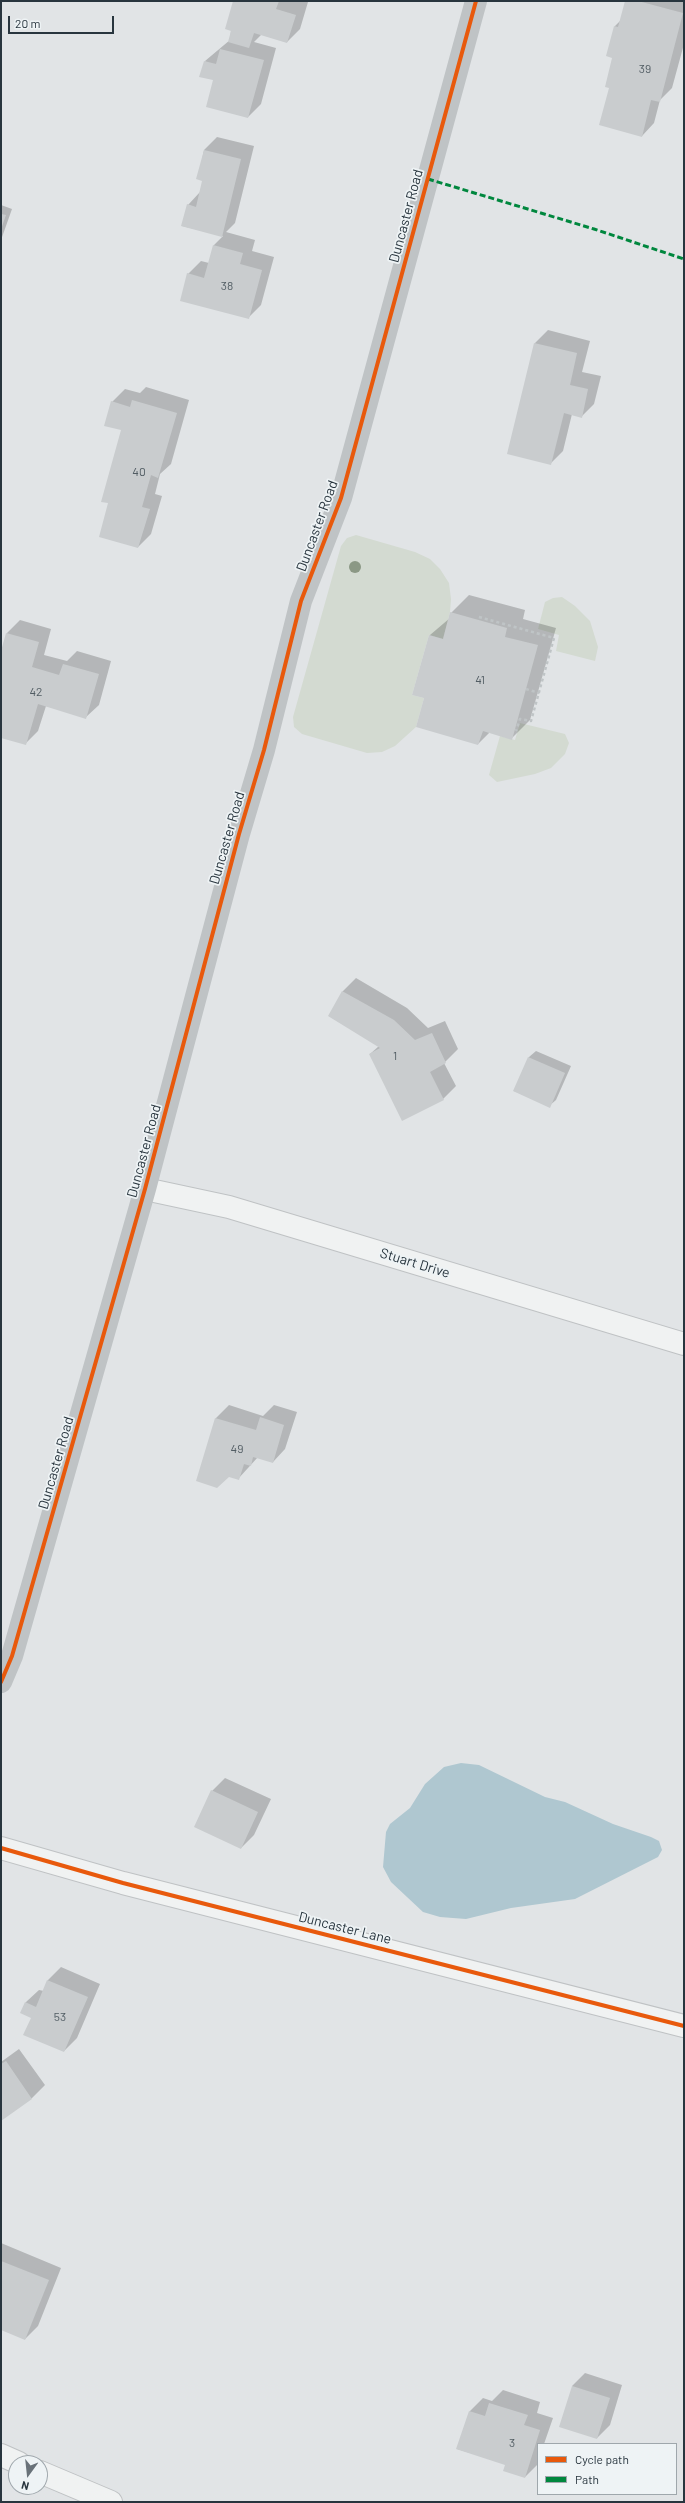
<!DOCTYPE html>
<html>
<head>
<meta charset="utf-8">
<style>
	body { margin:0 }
	#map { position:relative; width:685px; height:2503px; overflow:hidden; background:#e1e4e6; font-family:Barlow,sans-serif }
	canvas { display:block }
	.frame { position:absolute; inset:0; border:2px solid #28353e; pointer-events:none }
	.legend { position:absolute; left:537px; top:2443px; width:140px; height:52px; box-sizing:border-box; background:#eef3f5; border:1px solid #9fa7ac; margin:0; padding:5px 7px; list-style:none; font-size:12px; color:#28353e }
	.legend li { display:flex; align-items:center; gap:8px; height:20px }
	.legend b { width:20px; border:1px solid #9fa7ac }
	.north { position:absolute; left:8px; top:2455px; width:40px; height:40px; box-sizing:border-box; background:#eef3f5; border:1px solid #9fa7ac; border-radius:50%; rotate:195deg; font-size:11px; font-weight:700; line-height:16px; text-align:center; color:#28353e }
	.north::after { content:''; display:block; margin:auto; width:14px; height:18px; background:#697279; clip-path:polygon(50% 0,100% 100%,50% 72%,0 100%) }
	.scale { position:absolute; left:8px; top:16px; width:106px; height:18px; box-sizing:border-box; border:2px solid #28353e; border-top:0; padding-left:5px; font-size:12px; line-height:14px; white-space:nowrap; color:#28353e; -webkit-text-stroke:3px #eef3f5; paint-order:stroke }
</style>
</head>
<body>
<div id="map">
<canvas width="685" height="2503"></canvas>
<div class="frame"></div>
<ul class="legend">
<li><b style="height:5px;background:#e8590c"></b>Cycle path</li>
<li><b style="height:5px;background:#00873e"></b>Path</li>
</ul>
<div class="north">N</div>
<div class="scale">20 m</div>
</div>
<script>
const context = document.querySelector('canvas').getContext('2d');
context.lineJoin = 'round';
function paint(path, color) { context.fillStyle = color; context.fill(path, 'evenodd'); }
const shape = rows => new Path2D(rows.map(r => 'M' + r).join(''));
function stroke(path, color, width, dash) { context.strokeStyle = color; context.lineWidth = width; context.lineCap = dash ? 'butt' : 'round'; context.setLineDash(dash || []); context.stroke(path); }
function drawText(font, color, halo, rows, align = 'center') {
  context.font = font + ' Barlow,sans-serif'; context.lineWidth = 3.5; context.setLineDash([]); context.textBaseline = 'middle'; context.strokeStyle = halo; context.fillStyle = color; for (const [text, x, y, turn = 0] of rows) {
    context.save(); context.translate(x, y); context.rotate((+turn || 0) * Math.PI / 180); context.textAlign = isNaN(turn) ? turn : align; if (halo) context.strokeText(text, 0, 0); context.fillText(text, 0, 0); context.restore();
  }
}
const green = shape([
	[356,535,415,552,430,559,440,569,449,583,451,599,450,612,443,639,429,635,412,695,424,698,416,727,395,746,382,752,367,753,302,734,294,727,293,717,341,546,347,538],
	[562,597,575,606,590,621,598,647,595,661,556,651,559,635,538,629,545,602,553,598],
	[520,723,565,734,569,743,565,754,551,768,535,774,497,782,489,775,500,736,515,740]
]);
const water = shape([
	[461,1763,479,1765,545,1797,565,1802,613,1824,651,1837,659,1841,662,1850,658,1857,575,1899,511,1908,466,1919,440,1917,423,1912,391,1882,383,1867,386,1832,390,1824,410,1808,425,1784,444,1767]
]);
const shadow = shape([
	[234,1,308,2,300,29,287,42,262,34,254,42,276,48,261,104,248,117,215,80,205,61,230,40],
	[626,1,684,1,684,44,672,88,660,100,654,123,642,136,611,87,615,26,621,20],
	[217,137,254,146,235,223,226,232,255,240,252,251,274,257,261,305,248,318,188,274,201,261,209,263,214,245,223,236,182,226,188,205,200,192,203,180,198,179,204,150],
	[1,205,12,209,1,240],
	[548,330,590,341,582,372,601,376,594,404,581,417,572,414,563,451,550,464,535,343],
	[146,387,189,400,171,464,160,474,155,494,162,496,151,534,138,547,109,503,122,429,112,402,125,389,140,393],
	[469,595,525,610,523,619,556,628,530,720,512,738,490,732,478,744,426,698,413,694,430,635,450,618,451,613],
	[20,620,51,629,44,655,67,661,77,651,111,661,99,705,86,717,46,706,38,731,25,744,1,737,1,655,7,633],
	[356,978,407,1008,428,1028,445,1021,458,1049,444,1063,456,1086,443,1099,370,1054,379,1046,329,1016,343,991],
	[536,1051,571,1066,556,1100,549,1106,514,1091,529,1057],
	[229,1405,263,1416,274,1405,297,1412,285,1449,273,1462,258,1457,238,1479,229,1476,197,1481,216,1418],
	[225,1778,271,1799,254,1835,241,1848,212,1791],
	[61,1967,100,1984,77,2038,64,2051,33,2018,22,2013,26,2002,39,1990,44,1991,48,1980],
	[19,2049,45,2085,32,2098,1,2119,1,2062],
	[1,2243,61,2268,38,2326,25,2339,1,2329],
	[585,2373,622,2385,610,2425,597,2438,572,2386],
	[503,2390,540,2402,537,2413,553,2418,544,2444,538,2444,538,2464,525,2477,506,2464,457,2449,470,2411,483,2398,492,2401]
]);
const building = shape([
	[233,1,279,1,276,9,296,15,287,43,254,33,249,48,228,42,231,31,225,29],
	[625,1,638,1,683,13,660,102,651,100,642,137,599,125,609,88,605,87,612,58,606,56,614,26,618,27],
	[220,49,264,60,248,118,206,107,213,80,199,77,204,61,216,64],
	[204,150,241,159,222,237,181,226,187,204,196,207,202,181,196,179],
	[1,214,6,215,1,229],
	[213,245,243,253,240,264,262,270,249,319,180,301,187,273,204,278],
	[534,343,577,353,570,385,588,389,582,418,564,413,551,465,507,454],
	[132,400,177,413,158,478,151,475,142,507,150,509,138,548,99,537,108,503,101,502,121,430,104,426,111,401,130,407],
	[450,612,507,628,505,637,538,645,512,740,483,731,478,745,416,727,424,698,412,695,429,635,443,639],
	[6,633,39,642,32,667,59,675,63,664,99,674,86,719,38,704,26,745,1,738,1,651],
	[342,991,394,1020,415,1040,432,1033,446,1063,430,1072,444,1100,402,1121,369,1054,380,1048,328,1016],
	[528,1057,565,1073,550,1108,513,1091],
	[260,1417,284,1425,273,1463,253,1457,251,1466,244,1464,239,1480,229,1477,217,1488,196,1481,215,1418,256,1430],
	[211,1790,258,1812,241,1849,194,1827],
	[47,1980,88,1997,64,2052,23,2035,31,2018,20,2013,25,2002,36,2007],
	[6,2061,32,2099,1,2121,1,2064],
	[1,2261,49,2280,25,2340,1,2330],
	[572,2386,610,2398,597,2439,559,2427],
	[489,2403,528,2415,524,2425,540,2430,525,2478,503,2471,505,2465,456,2449,469,2411,485,2416]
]);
const path = shape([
	[479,617,554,638,531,721,520,719,516,731],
	[526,689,539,693]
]);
const street = shape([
	[145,1189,229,1207,684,1344],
	[1,1848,123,1883,684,2026],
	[1,2455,19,2463],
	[40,2472,111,2502]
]);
const secondary = shape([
	[1,1682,12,1656,145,1189,239,834,264,750,301,601,341,498,476,1]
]);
const quiet = shape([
	[428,179,594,229,684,259]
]);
const cycleway = shape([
	[1,1682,12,1656,145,1189,239,834,264,750,301,601,341,498,476,1],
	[1,1848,123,1883,684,2026]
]);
const trees = [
	[355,567]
];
const numberNames = [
	["39",645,69],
	["38",227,286],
	["40",139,472],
	["41",480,680],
	["42",36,692],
	["1",395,1056],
	["49",237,1449],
	["53",60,2017],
	["3",512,2443]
];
const streetNames = [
	["Duncaster Road",406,216,-75],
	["Duncaster Road",317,526,-70],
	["Duncaster Road",227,838,-74],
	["Duncaster Road",144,1151,-75],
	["Stuart Drive",415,1263,17],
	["Duncaster Road",56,1463,-74],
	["Duncaster Lane",345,1928,14]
];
paint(green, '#d3dad1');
paint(water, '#afc7d0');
paint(shadow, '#0003');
paint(building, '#c9ccce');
stroke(street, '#bfc2c4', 24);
stroke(path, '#bfc4c6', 2.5, [3, 3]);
stroke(street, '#f0f2f2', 22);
stroke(secondary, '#bfc3c5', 22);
stroke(quiet, '#00873e', 3, [6, 3]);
stroke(cycleway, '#e8590c', 4);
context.fillStyle = '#8b9885';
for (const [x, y] of trees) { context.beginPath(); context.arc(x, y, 6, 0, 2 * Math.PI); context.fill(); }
drawText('12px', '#515c63', null, numberNames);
drawText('14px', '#28353e', '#eef3f5', streetNames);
</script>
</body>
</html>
